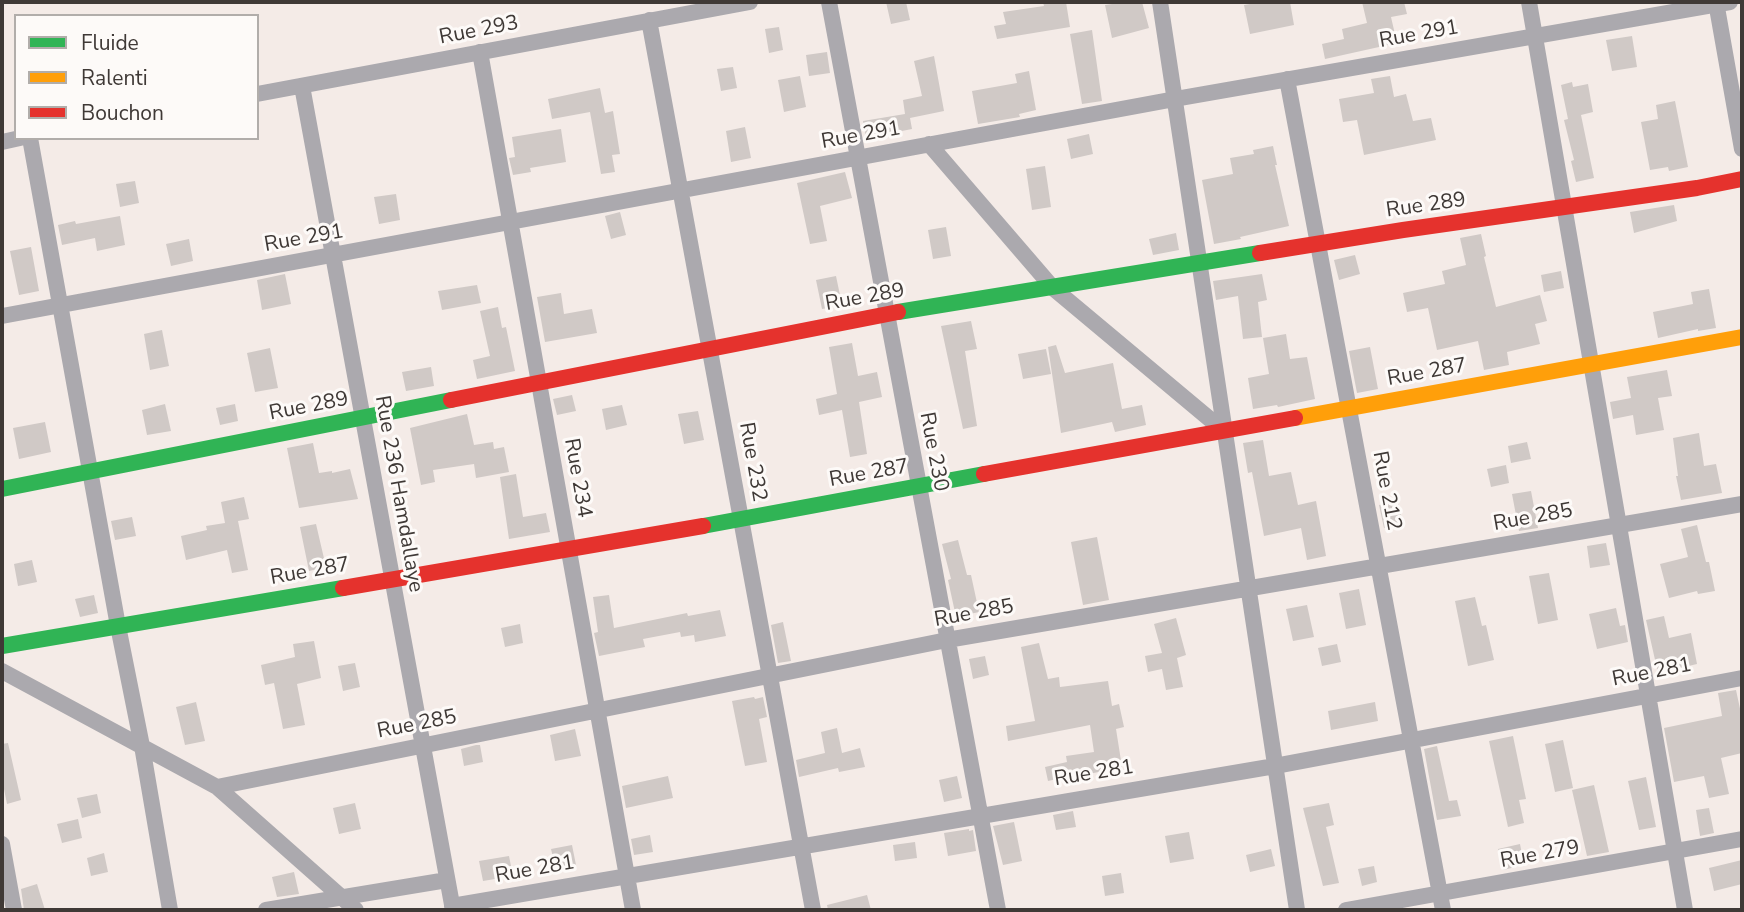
<!DOCTYPE html>
<html>
<head>
<meta charset="utf-8">
<style>
	body { margin:0 }
	#map { position:relative; width:1744px; height:912px; overflow:hidden; background:#f4ebe7; font-family:"Nunito Sans",sans-serif }
	canvas { display:block }
	.frame { position:absolute; inset:0; border:4px solid #3f3936; pointer-events:none }
	.legend { position:absolute; left:14px; top:14px; width:245px; height:126px; box-sizing:border-box; background:#fdfaf8; border:2px solid #b1adaa; margin:0; padding:9px 12px; list-style:none; font-size:21px; color:#3f3936 }
	.legend li { display:flex; align-items:center; gap:14px; height:35px }
	.legend b { width:35px; border:2px solid #b1adaa }
</style>
</head>
<body>
<div id="map">
<canvas width="1744" height="912"></canvas>
<div class="frame"></div>
<ul class="legend">
<li><b style="height:9px;background:#30b455"></b>Fluide</li>
<li><b style="height:9px;background:#ff9f0a"></b>Ralenti</li>
<li><b style="height:9px;background:#e5322d"></b>Bouchon</li>
</ul>
</div>
<script>
const context = document.querySelector('canvas').getContext('2d');
context.lineJoin = 'round';
function paint(path, color) { context.fillStyle = color; context.fill(path, 'evenodd'); }
const shape = rows => new Path2D(rows.map(r => 'M' + r).join(''));
function stroke(path, color, width, dash) { context.strokeStyle = color; context.lineWidth = width; context.lineCap = dash ? 'butt' : 'round'; context.setLineDash(dash || []); context.stroke(path); }
function drawText(font, color, halo, rows, align = 'center') {
  context.font = font + ' "Nunito Sans",sans-serif'; context.lineWidth = 6; context.setLineDash([]); context.textBaseline = 'middle'; context.strokeStyle = halo; context.fillStyle = color; for (const [text, x, y, turn = 0] of rows) {
    context.save(); context.translate(x, y); context.rotate((+turn || 0) * Math.PI / 180); context.textAlign = isNaN(turn) ? turn : align; if (halo) context.strokeText(text, 0, 0); context.fillText(text, 0, 0); context.restore();
  }
}
const building = shape([
	[886,2,906,2,910,20,891,24],
	[1043,2,1066,2,1070,27,997,39,994,26,1006,24,1003,12,1044,6],
	[1126,2,1142,2,1149,28,1112,38,1105,5],
	[1262,2,1290,2,1294,25,1250,34,1244,5],
	[1362,2,1404,2,1407,14,1391,17,1397,43,1325,59,1322,44,1344,39,1342,29,1367,23],
	[779,27,783,50,769,53,765,29],
	[1092,30,1102,101,1082,104,1070,34],
	[1632,36,1637,67,1612,71,1606,40],
	[827,52,830,73,809,76,806,55],
	[934,56,944,111,910,118,912,129,866,138,863,121,905,114,903,100,922,96,914,61],
	[733,67,737,88,721,91,717,69],
	[1029,71,1036,110,1019,114,1020,117,978,124,972,91,1017,83,1015,74],
	[800,76,806,107,784,112,778,80],
	[1390,76,1394,97,1406,94,1413,121,1431,118,1436,140,1364,155,1357,120,1343,122,1339,99,1374,93,1371,79],
	[1572,82,1573,87,1588,84,1593,112,1581,115,1594,178,1576,182,1571,161,1574,160,1564,120,1568,119,1561,85],
	[600,88,605,113,613,111,620,154,612,155,615,172,601,174,590,112,552,119,548,99],
	[1675,101,1688,167,1669,171,1668,167,1650,170,1641,122,1658,119,1656,105],
	[745,127,751,158,731,162,726,131],
	[561,129,566,162,530,168,531,172,513,175,509,158,515,157,512,137],
	[1089,134,1093,154,1071,159,1067,139],
	[1273,146,1277,165,1275,165,1289,226,1240,237,1241,239,1214,244,1202,180,1233,174,1230,158,1254,154,1253,150],
	[1045,166,1051,207,1032,210,1026,169],
	[845,172,852,198,820,206,827,241,810,244,797,183],
	[135,181,139,203,120,207,116,184],
	[396,194,400,220,379,224,374,197],
	[1674,205,1677,221,1634,233,1630,212],
	[620,212,626,235,611,239,605,216],
	[120,216,125,245,97,251,95,238,62,245,58,225,75,221,76,224],
	[946,227,951,256,933,259,928,230],
	[1176,233,1179,250,1153,255,1149,239],
	[1481,234,1486,256,1484,257,1496,307,1540,295,1547,321,1535,324,1540,344,1507,352,1509,365,1484,370,1478,341,1437,350,1428,308,1407,312,1403,293,1445,284,1442,271,1466,265,1460,238],
	[189,239,193,261,171,266,166,244],
	[31,247,39,291,19,295,10,251],
	[1355,255,1360,274,1339,280,1334,260],
	[1561,271,1564,288,1544,292,1541,275],
	[285,274,291,304,262,310,257,280],
	[1262,274,1267,300,1258,302,1262,337,1243,339,1238,296,1216,300,1213,281],
	[836,276,842,305,822,309,816,280],
	[477,285,481,303,442,310,438,291],
	[1709,289,1716,328,1698,331,1698,329,1658,338,1653,312,1693,304,1691,292],
	[561,293,564,314,592,309,597,333,545,342,537,297],
	[498,307,502,328,506,327,515,371,477,379,473,360,490,356,480,311],
	[971,321,977,349,965,351,977,426,963,429,941,326],
	[162,330,169,366,150,370,144,334],
	[1286,334,1290,359,1307,357,1315,399,1278,407,1277,405,1253,409,1248,378,1269,374,1263,338],
	[852,343,858,376,877,372,882,397,859,402,867,454,850,457,842,410,819,415,816,399,837,394,829,347],
	[1056,345,1065,373,1113,363,1122,409,1142,405,1146,425,1115,432,1112,422,1061,433,1048,347],
	[1370,347,1378,389,1357,393,1349,351],
	[270,348,278,388,255,392,247,353],
	[1046,349,1051,374,1023,379,1018,354],
	[431,367,434,386,406,391,402,372],
	[1667,370,1672,396,1658,398,1664,430,1636,435,1633,415,1613,419,1610,402,1631,398,1627,377],
	[572,395,576,411,557,415,553,399],
	[165,404,171,431,147,435,142,410],
	[235,404,238,421,220,425,216,408],
	[622,405,627,425,606,430,602,409],
	[698,411,704,440,684,444,678,414],
	[467,414,474,445,493,442,494,449,504,447,509,472,476,478,474,464,433,470,435,482,421,485,410,428],
	[45,422,51,452,19,459,13,428],
	[1699,433,1704,466,1716,464,1722,493,1681,500,1676,476,1678,476,1673,438],
	[1263,440,1269,476,1291,472,1298,505,1316,501,1326,556,1307,560,1301,528,1264,536,1252,472,1248,473,1243,443],
	[1527,442,1531,459,1511,463,1508,446],
	[313,443,319,473,332,471,332,473,350,469,358,499,299,508,287,448],
	[1506,465,1509,483,1491,487,1487,469],
	[516,474,523,517,546,513,550,532,509,539,500,477],
	[1531,491,1538,528,1519,531,1512,494],
	[244,497,249,519,238,521,248,570,232,573,227,550,186,560,181,536,207,530,206,526,225,523,221,502],
	[1398,501,1403,524,1384,528,1379,505],
	[132,517,136,536,115,540,111,521],
	[316,524,326,567,309,571,300,527],
	[1697,525,1706,562,1709,562,1715,591,1698,594,1697,591,1669,598,1660,564,1688,557,1681,529],
	[1097,537,1109,600,1083,605,1071,542],
	[958,540,967,575,971,575,979,612,956,617,948,580,951,579,942,544],
	[1606,543,1610,565,1590,568,1587,546],
	[32,560,37,582,18,586,14,564],
	[1549,573,1558,620,1538,624,1529,576],
	[1359,589,1366,625,1346,629,1339,593],
	[94,595,98,613,80,617,75,599],
	[609,595,614,628,687,613,688,616,720,610,726,636,695,642,694,635,681,637,680,632,643,639,645,647,599,656,594,633,598,632,593,597],
	[1475,597,1482,626,1486,625,1494,660,1468,666,1455,601],
	[1307,605,1314,637,1293,641,1286,609],
	[1616,608,1620,626,1625,625,1628,642,1597,649,1589,614],
	[1664,616,1669,638,1691,633,1697,664,1658,673,1646,620],
	[1176,618,1186,655,1177,658,1183,687,1166,690,1162,669,1148,672,1145,656,1162,653,1154,624],
	[783,622,791,661,778,663,771,625],
	[520,624,523,643,505,647,501,628],
	[314,641,321,678,297,684,305,725,283,729,274,683,265,685,261,665,295,657,293,644],
	[1039,643,1048,679,1059,677,1060,687,1108,681,1112,706,1119,704,1124,727,1116,729,1122,767,1070,778,1070,776,1048,781,1045,767,1067,762,1066,756,1094,752,1090,725,1008,741,1006,726,1035,721,1021,647],
	[1337,644,1341,662,1322,666,1318,648],
	[985,656,989,675,973,679,969,659],
	[355,663,360,687,343,691,338,666],
	[1736,690,1742,718,1742,753,1721,758,1729,794,1709,798,1704,776,1674,782,1664,728,1722,716,1718,693],
	[754,697,755,699,763,697,767,717,759,719,767,762,745,766,732,701],
	[196,702,205,741,185,745,176,707],
	[1375,702,1378,721,1331,730,1328,711],
	[837,728,842,753,860,748,865,767,839,772,838,768,799,777,796,760,825,753,821,732],
	[575,729,581,756,555,761,550,735],
	[1513,736,1526,799,1519,800,1524,823,1508,827,1489,741],
	[1563,740,1573,788,1555,792,1545,744],
	[8,743,21,800,7,804,2,779,2,744],
	[476,745,480,745,483,762,464,766,461,749],
	[1437,746,1449,801,1457,800,1461,816,1437,820,1424,749],
	[668,776,673,798,626,808,622,786],
	[957,776,962,798,944,802,939,780],
	[1646,777,1656,827,1639,830,1628,781],
	[1594,785,1609,852,1587,856,1572,790],
	[97,794,101,813,82,818,77,798],
	[355,803,361,829,339,834,333,808],
	[1329,803,1334,825,1326,827,1339,883,1323,886,1303,808],
	[1709,808,1714,833,1700,836,1696,810],
	[1073,811,1076,827,1056,830,1053,815],
	[78,819,82,838,62,843,57,824],
	[1014,822,1022,861,1003,865,993,826],
	[969,829,969,831,973,830,976,851,948,856,944,833],
	[1189,832,1194,859,1170,863,1165,836],
	[650,835,653,852,634,855,631,839],
	[915,842,917,858,895,861,893,845],
	[1520,844,1524,865,1503,870,1498,849],
	[572,845,576,865,556,869,551,849],
	[1271,849,1275,866,1250,872,1246,855],
	[104,853,108,872,91,876,87,858],
	[509,856,513,876,483,881,479,861],
	[1742,860,1742,884,1714,891,1709,868],
	[1374,866,1377,882,1362,886,1358,869],
	[294,872,299,894,277,897,272,877],
	[1121,873,1124,893,1105,896,1102,876],
	[37,884,45,910,24,910,21,889],
	[867,895,871,910,828,910,827,905]
]);
const street = shape([
	[829,2,998,910],
	[1160,2,1297,910],
	[1529,2,1685,910],
	[1716,2,1742,149],
	[649,20,813,910],
	[480,52,633,910],
	[1287,79,1443,910],
	[302,86,453,910],
	[257,94,750,2],
	[30,138,118,626,142,746,170,910],
	[2,142,20,138],
	[929,144,1053,288,1224,431],
	[2,316,1175,99,1730,2],
	[2,671,217,787,356,910],
	[217,787,947,640,1742,504],
	[2,844,14,910],
	[452,906,1275,766,1742,678],
	[266,910,447,880],
	[1346,910,1742,839]
]);
const fast = shape([
	[898,312,1260,253],
	[2,489,451,400],
	[703,526,984,474],
	[2,646,343,588]
]);
const slow = shape([
	[1295,418,1742,337]
]);
const jam = shape([
	[1260,253,1403,230,1697,188,1742,179],
	[451,400,898,312],
	[984,474,1295,418],
	[343,588,703,526]
]);
const streetNames = [
	["Rue 293",479,31,-11],
	["Rue 291",1419,35,-10],
	["Rue 291",861,136,-10],
	["Rue 289",1426,206,-8],
	["Rue 291",304,239,-10],
	["Rue 289",865,298,-10],
	["Rue 287",1427,373,-10],
	["Rue 289",309,407,-11],
	["Rue 230",933,452,79],
	["Rue 232",752,462,80],
	["Rue 287",869,474,-10],
	["Rue 234",577,478,80],
	["Rue 212",1386,491,79],
	["Rue 236 Hamdallaye",398,494,80],
	["Rue 285",1533,518,-10],
	["Rue 287",310,572,-10],
	["Rue 285",974,614,-10],
	["Rue 281",1652,673,-11],
	["Rue 285",417,725,-11],
	["Rue 281",1094,774,-9],
	["Rue 279",1540,855,-10],
	["Rue 281",535,870,-10]
];
paint(building, '#d0c9c6');
stroke(street, '#aba9ae', 16);
stroke(fast, '#30b455', 16);
stroke(slow, '#ff9f0a', 16);
stroke(jam, '#e5322d', 16);
drawText('21px', '#3f3936', '#fdfaf8', streetNames);
</script>
</body>
</html>
